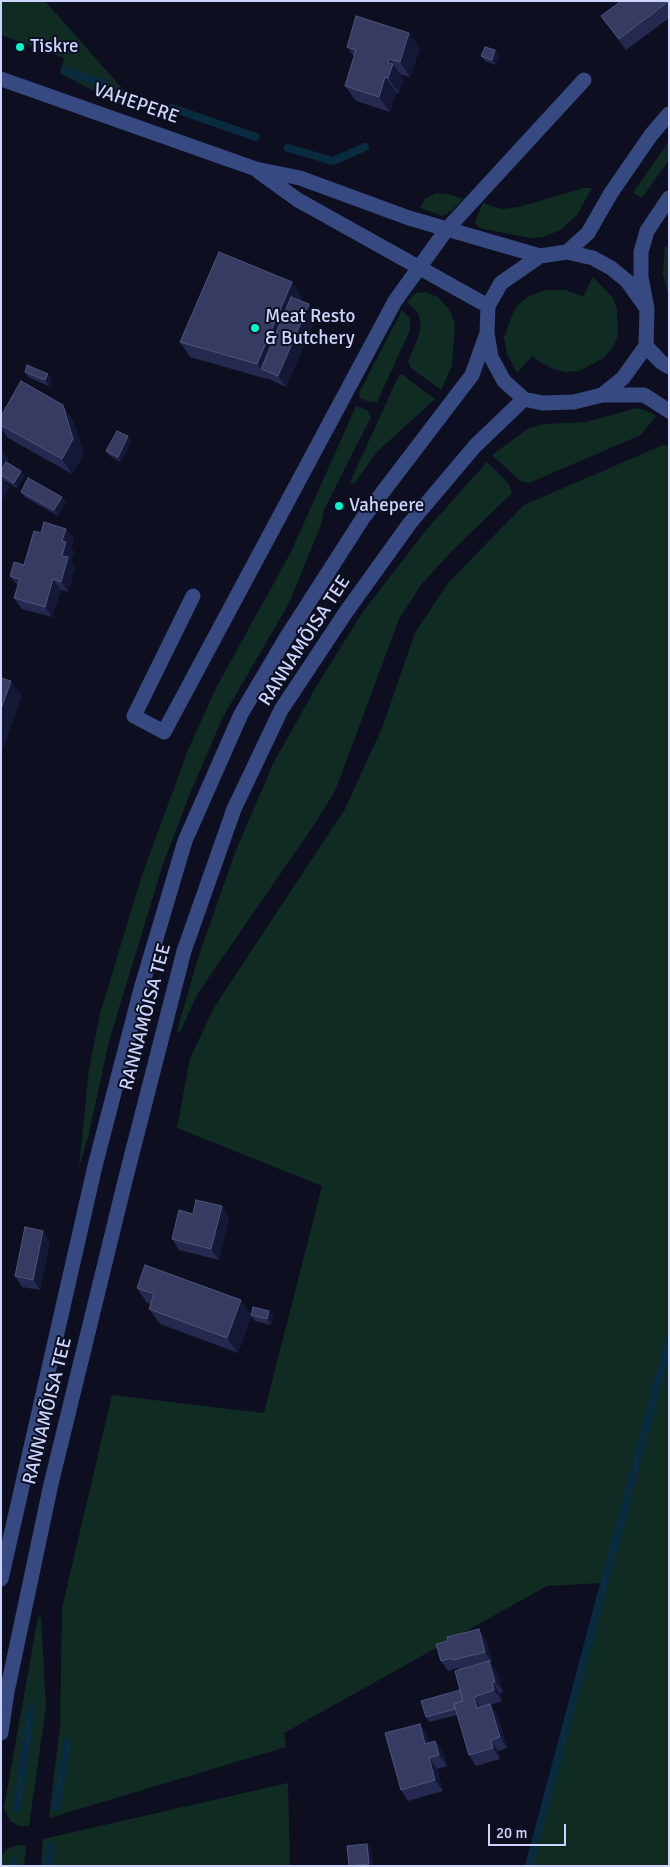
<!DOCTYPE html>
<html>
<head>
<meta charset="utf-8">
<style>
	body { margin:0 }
	#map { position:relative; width:670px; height:1867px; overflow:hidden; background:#0d0f21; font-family:Signika,sans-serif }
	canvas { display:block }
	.frame { position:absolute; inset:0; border:2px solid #cdd5ff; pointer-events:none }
	.scale { position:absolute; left:488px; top:1824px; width:78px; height:22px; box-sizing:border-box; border:2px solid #cdd5ff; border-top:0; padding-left:6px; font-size:15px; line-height:18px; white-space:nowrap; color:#cdd5ff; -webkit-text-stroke:4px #0d0f21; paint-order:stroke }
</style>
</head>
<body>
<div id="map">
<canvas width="670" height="1867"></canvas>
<div class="frame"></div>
<div class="scale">20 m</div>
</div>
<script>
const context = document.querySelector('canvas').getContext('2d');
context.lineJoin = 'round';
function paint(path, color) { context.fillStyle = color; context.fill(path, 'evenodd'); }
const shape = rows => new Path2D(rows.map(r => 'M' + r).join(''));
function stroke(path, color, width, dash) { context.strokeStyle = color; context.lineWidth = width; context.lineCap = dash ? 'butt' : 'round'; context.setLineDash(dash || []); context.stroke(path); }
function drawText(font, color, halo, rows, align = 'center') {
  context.font = font + ' Signika,sans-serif'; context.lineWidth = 4; context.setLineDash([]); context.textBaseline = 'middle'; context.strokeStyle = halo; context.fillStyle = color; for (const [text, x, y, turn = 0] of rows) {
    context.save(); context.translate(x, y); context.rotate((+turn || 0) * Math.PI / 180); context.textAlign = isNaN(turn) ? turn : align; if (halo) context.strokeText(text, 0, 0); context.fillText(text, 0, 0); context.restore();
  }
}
const green = shape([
	[1,1,45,1,128,95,118,104,60,73,64,58,1,35],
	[669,141,669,160,642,198,633,193],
	[583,188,592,188,577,215,560,230,544,237,530,238,479,228,475,222,483,203,502,209,519,207],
	[436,193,448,194,463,199,450,212,442,216,420,208,425,199],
	[665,246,669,247,669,298,663,274],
	[593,277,613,298,617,309,618,335,613,347,604,358,579,371,566,372,554,369,543,364,532,356,517,373,507,354,504,337,513,313,519,304,527,297,545,290,566,290,583,297],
	[425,292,438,297,449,309,455,323,452,366,441,390,411,368,408,361,418,338,421,325,418,313,407,302,416,293],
	[402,310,410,318,410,330,377,402,369,402,360,398,359,393],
	[399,375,403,375,435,399,377,452,354,484,350,482],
	[356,406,367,410,371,417,324,510,321,525,289,603,223,717,191,791,163,864,109,1041,89,1134,79,1167,89,1069,100,1014,141,878,188,750,216,688,291,552],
	[637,408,647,411,656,416,641,435,529,483,520,481,492,455,529,428,545,424,586,422],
	[663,445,669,446,669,1866,529,1866,602,1583,547,1586,284,1733,286,1747,49,1818,60,1727,62,1608,112,1395,264,1413,322,1186,177,1128,190,1058,215,1006,345,809,382,728,415,633,448,583,524,505],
	[487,462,509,484,512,493,451,552,421,585,399,619,336,789,314,825,198,993,180,1032,177,1031,198,958,236,850,273,764,316,687,362,613,427,529],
	[38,1617,41,1617,46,1707,29,1826,19,1826,10,1821,4,1808],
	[288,1783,290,1866,41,1866,43,1839],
	[19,1845,26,1846,24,1866,1,1866,2,1855,8,1848]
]);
const stream = shape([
	[65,71,105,84],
	[172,108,256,137],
	[288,148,333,161,365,147],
	[56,1807,68,1742],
	[17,1809,31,1709],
	[13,1866,13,1861],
	[48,1866,50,1846],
	[529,1866,669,1340]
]);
const minor = shape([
	[1,79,256,169,300,178,409,218,540,256],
	[259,172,298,200,488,306],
	[567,252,588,233,611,193,651,135,669,114],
	[647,309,627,281,611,268,593,258,567,252,540,256,501,283,488,306,487,333,491,357,504,381,524,399,542,403,574,402,602,395,623,378,646,346,647,309,641,277,641,252,647,231,669,198],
	[646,346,661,362,669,367],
	[602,395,644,395,669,411],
	[193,596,134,716,164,732,395,301,447,229,584,80],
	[1,1579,95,1166,141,989,185,841,241,714,286,638,363,518,472,375,487,333],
	[1,1733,7,1692,51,1484,126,1177,184,951,234,809,281,710,346,612,410,523,475,446,524,399]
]);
const wall = shape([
	[669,1,669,18,626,50,601,16],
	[347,47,420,48,410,77,400,74,404,79,399,93,396,92,390,112,356,101,345,86,354,57],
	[481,56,499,56,496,65,485,61],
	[302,297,301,301,309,304,317,315,286,387,267,378,267,379,190,357,180,342],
	[25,372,52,380,49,386,28,377],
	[1,416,73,420,84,454,72,474,8,438,1,428],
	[131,442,121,462,110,456,106,451],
	[1,448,8,459,7,462,21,471,24,476,17,488,3,480,9,487,1,501],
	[21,492,66,502,58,516,25,497],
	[66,529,74,539,71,548,74,552,71,562,75,568,68,592,61,590,52,617,22,609,14,598,18,586,10,576,24,565,41,533],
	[193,1214,229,1217,219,1260,179,1250,172,1239],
	[50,1241,40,1290,22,1287,15,1276],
	[137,1288,251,1315,269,1311,273,1316,271,1325,255,1321,251,1316,238,1353,160,1324,149,1309,151,1304,147,1303],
	[486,1639,492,1662,490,1663,497,1672,503,1692,500,1693,502,1701,490,1705,498,1715,507,1748,498,1751,500,1759,476,1766,469,1755,457,1715,429,1722,426,1717,460,1690,459,1670,458,1668,448,1671,441,1661],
	[427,1734,429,1743,435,1741,443,1752,447,1766,437,1769,443,1791,408,1801,401,1790],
	[367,1844,371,1849,373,1866,349,1866]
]);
const shadedWall = shape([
	[409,33,420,48,410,77,400,62],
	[495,50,499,56,496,65,492,60],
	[389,59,404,79,399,93,388,78,388,63],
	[385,77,396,92,390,112,379,97],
	[292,282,302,297,270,373,261,369,267,379,257,364],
	[309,304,317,315,286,387,278,376],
	[48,374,52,380,49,386,45,380],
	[63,405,73,420,84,454,72,474,62,459],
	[128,436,131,442,121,462,118,457],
	[1,448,8,459,1,473],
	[21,471,24,476,17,488,14,483],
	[1,477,9,487,1,501],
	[62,497,66,502,58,516,54,510],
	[66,529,74,539,71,548,74,552,71,562,75,568,68,592,61,582,62,541],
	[53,579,61,590,52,617,45,607],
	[11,681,22,696,1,754,1,709],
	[222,1206,229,1217,219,1260,211,1249],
	[43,1231,50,1241,40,1290,33,1280],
	[241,1300,251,1315,238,1353,227,1338],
	[269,1311,273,1316,271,1325,267,1319],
	[479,1629,486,1639,492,1662,485,1652],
	[489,1661,497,1672,503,1692,495,1682],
	[492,1682,500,1693,502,1701,494,1690],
	[474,1697,481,1708,477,1708],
	[490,1704,498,1715,507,1748,500,1737],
	[420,1724,427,1734,433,1754,425,1744],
	[491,1740,498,1751,500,1759,493,1748],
	[435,1741,443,1752,447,1766,439,1755],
	[429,1758,437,1769,443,1791,435,1780],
	[367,1844,371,1849,373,1866,371,1866,369,1864]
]);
const building = shape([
	[621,1,669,1,619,39,601,16,621,1],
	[356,16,409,33,400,62,389,59,388,63,393,64,388,78,385,77,379,97,345,86,356,50,347,47,356,16],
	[485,47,495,50,492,60,481,56,485,47],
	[219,252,292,282,257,364,180,342,219,252],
	[291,297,309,304,278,376,261,369,291,297],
	[27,365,48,374,45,380,25,372,27,365],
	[21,381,63,405,73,439,62,459,1,425,1,416,21,381],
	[117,431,128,436,118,457,106,451,117,431],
	[6,462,21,471,14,483,1,475,1,470,6,462],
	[28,478,62,497,54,510,21,492,28,478],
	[44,522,66,529,62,541,66,542,62,556,68,557,61,582,53,579,45,607,14,598,20,579,10,576,14,562,24,565,34,531,41,533,44,522],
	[1,678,11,681,1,709,1,678],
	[196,1200,222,1206,211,1249,172,1239,179,1210,193,1214,196,1200],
	[25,1227,43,1231,33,1280,15,1276,25,1227],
	[145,1265,241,1300,227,1338,149,1309,154,1294,137,1288,145,1265],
	[253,1307,269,1311,267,1319,251,1315,253,1307],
	[479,1629,485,1652,453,1660,452,1658,441,1661,436,1644,448,1641,447,1637,479,1629],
	[489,1661,495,1682,492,1682,494,1690,474,1697,477,1708,490,1704,500,1737,491,1740,493,1748,469,1755,454,1704,463,1701,455,1671,489,1661],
	[460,1690,463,1701,454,1704,455,1709,426,1717,421,1701,460,1690],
	[420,1724,425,1744,435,1741,439,1755,429,1758,435,1780,401,1790,385,1733,420,1724],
	[367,1844,369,1864,349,1866,347,1846,367,1844]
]);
const markers = [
	[20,47,5,"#00f8ca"],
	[255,328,5,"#00f8ca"],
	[339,506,5,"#00f8ca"]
];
const poiNames = [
	["Tiskre",30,47],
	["Meat Resto",265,317],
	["& Butchery",265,339],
	["Vahepere",349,506]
];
const streetNames = [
	["VAHEPERE",136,104,19],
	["RANNAMÕISA TEE",305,641,-57],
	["RANNAMÕISA TEE",146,1017,-75],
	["RANNAMÕISA TEE",48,1411,-76]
];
paint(green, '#0f2b22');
stroke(stream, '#082b3f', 8);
stroke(minor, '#364981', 15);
paint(wall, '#25294f');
paint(shadedWall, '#141735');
paint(building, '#373b62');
stroke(building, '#4e547b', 1);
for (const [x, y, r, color] of markers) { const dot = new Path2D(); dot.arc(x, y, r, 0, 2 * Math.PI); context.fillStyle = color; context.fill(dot); stroke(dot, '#0d0f21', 2); }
drawText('19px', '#cdd5ff', '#0d0f21', poiNames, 'left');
drawText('19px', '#cdd5ff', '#0d0f21', streetNames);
</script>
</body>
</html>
